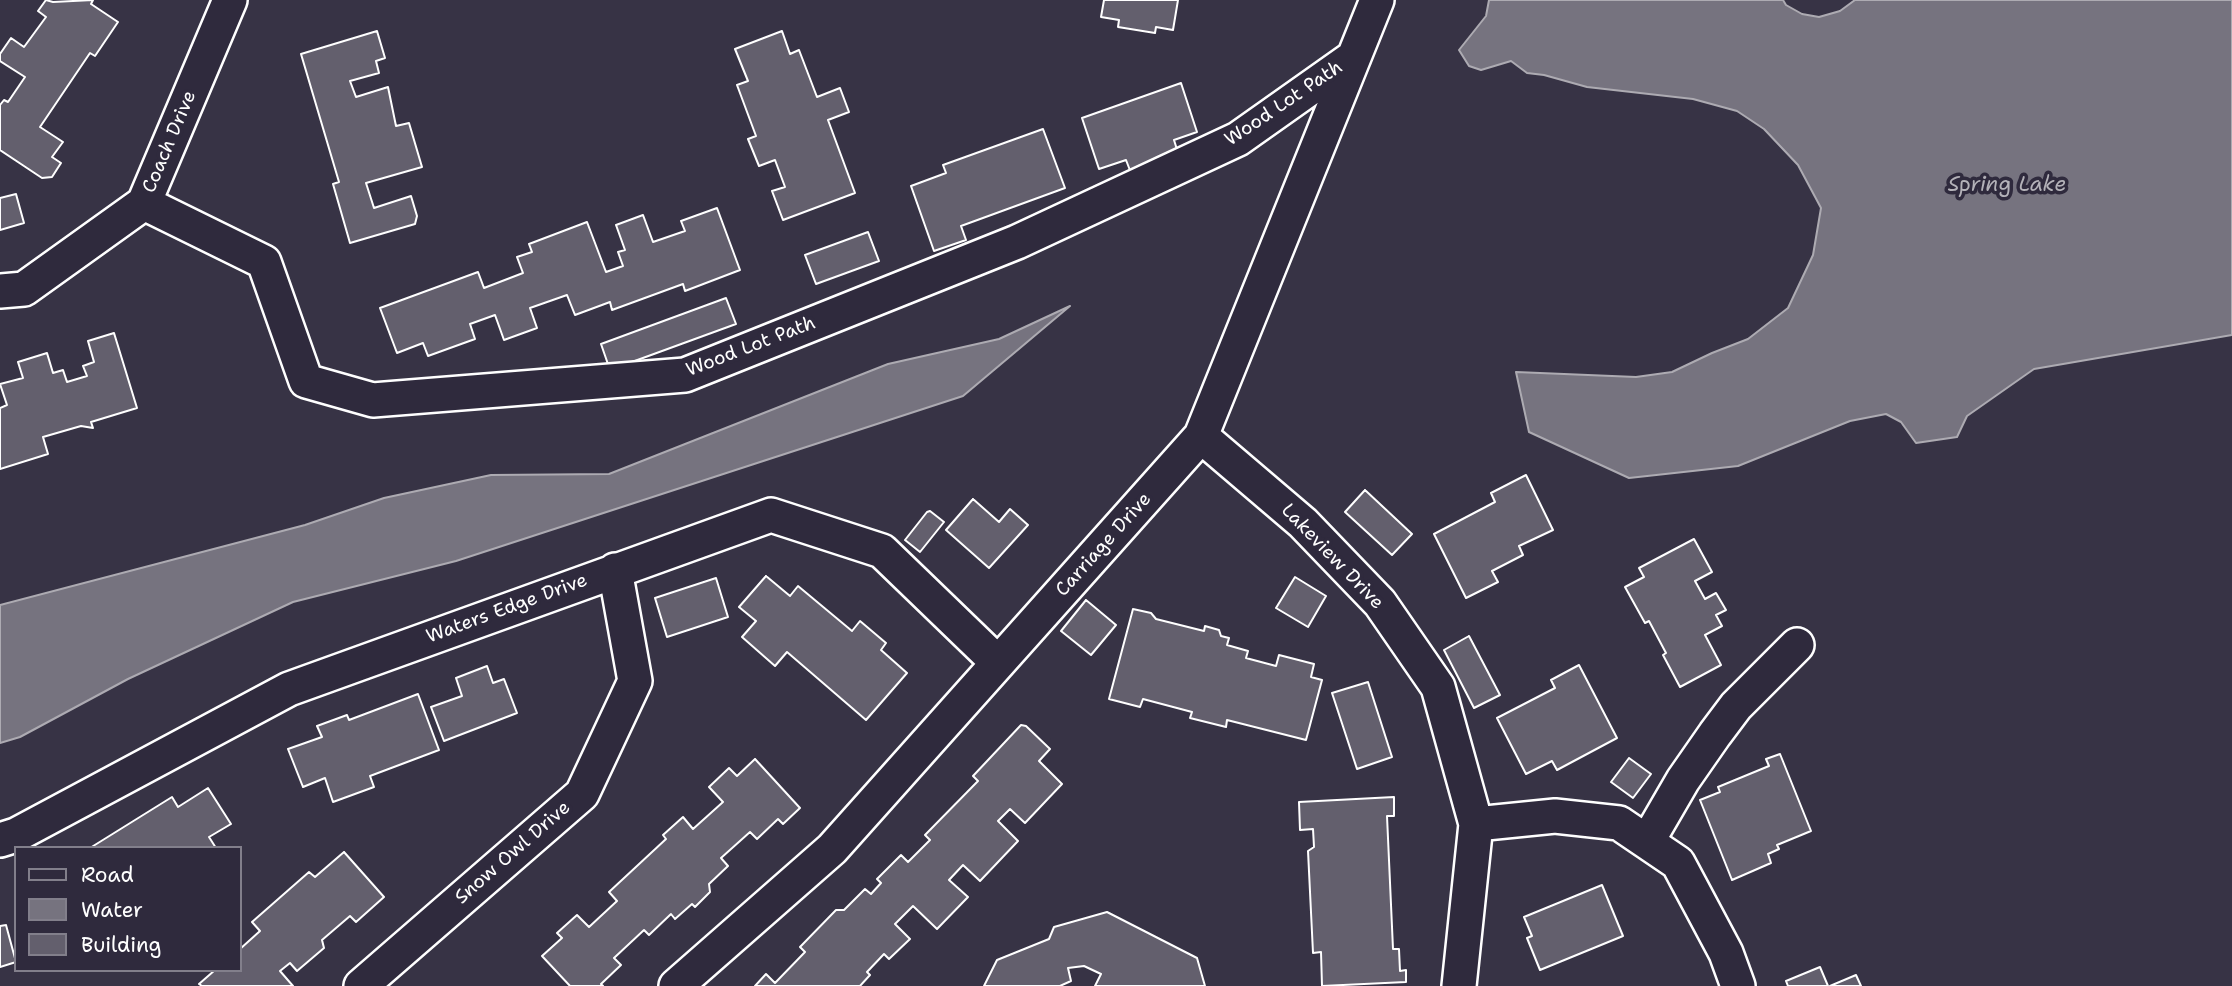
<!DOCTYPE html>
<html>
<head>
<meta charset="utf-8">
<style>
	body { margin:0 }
	#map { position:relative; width:2232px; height:986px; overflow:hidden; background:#373345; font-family:"Shantell Sans",sans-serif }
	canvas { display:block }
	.legend { position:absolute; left:14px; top:846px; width:228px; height:126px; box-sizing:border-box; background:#2f2a3d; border:2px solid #827f8b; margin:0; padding:9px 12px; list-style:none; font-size:21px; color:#fff }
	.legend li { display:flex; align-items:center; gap:14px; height:35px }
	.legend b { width:35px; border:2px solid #827f8b }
</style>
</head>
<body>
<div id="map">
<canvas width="2232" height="986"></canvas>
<ul class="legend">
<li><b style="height:9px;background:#2f2a3d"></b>Road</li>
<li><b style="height:19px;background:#76737f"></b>Water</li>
<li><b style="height:19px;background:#635f6d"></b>Building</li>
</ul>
</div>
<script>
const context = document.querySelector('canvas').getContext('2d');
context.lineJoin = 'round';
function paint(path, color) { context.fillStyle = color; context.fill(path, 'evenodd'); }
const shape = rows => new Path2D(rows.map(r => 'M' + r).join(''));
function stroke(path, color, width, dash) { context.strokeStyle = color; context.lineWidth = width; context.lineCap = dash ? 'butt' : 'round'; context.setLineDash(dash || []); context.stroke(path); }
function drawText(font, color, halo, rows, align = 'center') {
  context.font = font + ' "Shantell Sans",sans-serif'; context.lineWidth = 7; context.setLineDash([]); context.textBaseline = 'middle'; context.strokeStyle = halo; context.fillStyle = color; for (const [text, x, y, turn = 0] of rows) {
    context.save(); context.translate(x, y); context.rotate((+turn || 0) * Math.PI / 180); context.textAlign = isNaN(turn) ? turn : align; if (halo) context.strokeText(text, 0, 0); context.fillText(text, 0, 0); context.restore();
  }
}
const water = shape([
	[1489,0,1783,0,1786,5,1802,14,1819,17,1840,11,1855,0,2232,0,2232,335,2034,369,1967,416,1957,437,1916,443,1901,422,1886,414,1850,421,1738,466,1629,478,1529,432,1516,372,1636,377,1672,372,1712,353,1748,339,1788,308,1813,255,1821,208,1798,165,1764,129,1737,111,1693,99,1587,87,1544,75,1527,73,1511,61,1481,70,1469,66,1459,50,1486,16,1489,0],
	[1070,306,963,396,456,561,293,602,128,679,20,737,0,743,0,605,305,525,384,498,491,475,609,474,888,364,999,339,1070,306]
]);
const building = shape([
	[46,0,53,2,93,0,91,4,118,22,95,56,90,53,40,127,63,142,52,157,61,163,52,177,42,178,0,150,0,105,4,100,8,102,25,77,0,61,0,54,11,38,24,47,46,17,38,11,46,0],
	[1104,0,1178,0,1173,30,1156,27,1155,33,1118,27,1119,20,1101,17,1104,0],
	[377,31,385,58,376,61,379,73,350,81,356,97,388,87,396,126,409,123,422,167,366,183,374,208,411,196,417,216,415,224,350,243,333,184,339,182,301,54,377,31],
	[782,31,790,54,799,50,817,97,840,88,849,112,828,120,855,193,783,220,772,191,785,187,775,160,759,166,748,139,756,136,737,85,748,81,735,49,782,31],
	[1181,83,1197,132,1174,140,1179,156,1131,173,1126,160,1099,169,1082,118,1181,83],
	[1043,129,1065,188,961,226,966,240,934,251,911,186,946,173,943,165,1043,129],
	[16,194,24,223,0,230,0,198,16,194],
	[717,208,740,270,685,291,683,284,612,310,610,302,575,315,567,295,530,308,537,328,504,340,495,315,470,324,475,339,428,356,423,343,397,353,380,308,478,272,484,288,523,273,517,257,532,252,529,244,587,222,606,272,623,266,618,252,625,250,616,225,643,215,653,242,685,231,681,221,717,208],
	[868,232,879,261,816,284,805,255,868,232],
	[726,298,736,324,610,370,601,344,726,298],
	[114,333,137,408,91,422,93,428,81,426,43,437,48,454,0,469,0,408,7,405,0,384,23,378,18,362,47,353,53,373,63,370,67,382,87,376,83,366,94,362,88,341,114,333],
	[1526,475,1553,530,1519,546,1523,555,1492,571,1498,582,1466,598,1434,534,1495,502,1491,493,1526,475],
	[1365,490,1412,534,1392,555,1345,512,1365,490],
	[973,499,999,522,1010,509,1028,525,989,568,946,530,973,499],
	[930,511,944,522,920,552,905,540,927,512,930,511],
	[1694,539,1712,572,1695,581,1705,599,1716,593,1726,610,1716,615,1722,626,1705,635,1721,665,1680,687,1663,655,1666,653,1649,621,1645,623,1625,587,1644,577,1639,568,1694,539],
	[766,576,790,596,798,586,852,631,860,621,886,643,881,650,907,673,866,720,787,652,775,666,742,637,756,621,739,607,766,576],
	[1295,577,1326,596,1308,627,1276,608,1295,577],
	[716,578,728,617,667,637,655,598,716,578],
	[1086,600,1116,625,1091,655,1061,631,1086,600],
	[1133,609,1151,613,1156,619,1204,631,1205,626,1219,630,1221,636,1229,638,1227,645,1248,651,1246,658,1276,666,1279,655,1314,664,1311,677,1322,680,1306,740,1227,720,1226,727,1190,718,1192,712,1143,699,1140,707,1109,699,1133,609],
	[1469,636,1500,695,1474,708,1444,650,1469,636],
	[1579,665,1617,738,1557,770,1552,761,1526,774,1497,718,1555,688,1551,680,1579,665],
	[487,666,493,683,504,679,517,713,444,741,431,707,462,696,456,678,487,666],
	[1368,682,1392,757,1357,769,1332,693,1368,682],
	[418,694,439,750,370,776,374,787,333,802,325,778,303,787,288,749,322,737,317,726,347,715,349,720,418,694],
	[1021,725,1026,726,1050,749,1039,761,1062,784,1025,823,1010,809,998,821,1018,841,980,881,963,865,949,880,968,897,937,929,913,906,895,924,910,939,889,959,884,954,867,972,870,975,860,986,755,986,766,974,775,983,805,952,800,947,836,910,844,910,865,889,871,894,881,883,877,879,901,855,908,862,930,840,925,835,978,781,973,776,1021,725],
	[1780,754,1811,831,1777,845,1779,849,1768,854,1771,863,1732,880,1700,800,1720,792,1718,787,1769,766,1766,759,1780,754],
	[1629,758,1651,774,1633,798,1611,782,1629,758],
	[755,759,800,808,783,824,778,819,757,839,750,832,721,858,728,866,709,884,710,892,695,907,692,904,675,919,671,914,649,935,644,930,614,958,621,965,601,984,603,986,570,986,542,956,562,938,557,933,577,915,589,927,617,901,609,892,666,839,663,835,683,817,693,829,723,802,709,787,729,768,737,776,755,759],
	[208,788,231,824,209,837,216,848,90,848,172,797,178,807,208,788],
	[1394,797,1394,816,1387,816,1393,949,1399,949,1400,971,1406,970,1406,982,1322,986,1321,952,1313,953,1308,851,1314,847,1313,829,1300,830,1299,802,1394,797],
	[344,852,384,897,356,922,350,916,322,940,324,948,297,971,290,963,280,971,293,986,202,986,199,984,215,970,240,970,240,949,260,931,252,922,309,872,315,877,344,852],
	[1602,885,1623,936,1540,970,1527,938,1532,936,1524,917,1602,885],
	[1107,912,1197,958,1205,986,1095,986,1101,974,1084,966,1068,968,1071,981,1060,986,984,986,997,960,1049,939,1054,927,1107,912],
	[6,925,16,962,0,967,0,926,6,925],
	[1820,967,1828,986,1788,986,1786,981,1820,967],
	[1856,975,1861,986,1830,986,1856,975]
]);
const street = shape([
	[144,203,264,262,306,381,373,400,685,375,1017,242,1238,139,1354,57],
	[0,291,24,289,144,203,230,0],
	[1201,436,1303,523,1380,603,1438,687,1476,824,1459,986],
	[1476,824,1555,816,1619,823,1678,863,1726,953,1738,986],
	[0,840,16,835,289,689,771,515,882,551,998,663],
	[1647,842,1683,780,1715,734,1736,706,1797,645],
	[361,986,582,794,635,681,615,570],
	[676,986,832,849,1201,436,1377,0]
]);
const streetNames = [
	["Wood Lot Path",1284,104,-34],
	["Coach Drive",170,142,-67],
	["Wood Lot Path",751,347,-21],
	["Carriage Drive",1104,545,-48],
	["Lakeview Drive",1332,557,46],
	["Waters Edge Drive",507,609,-20],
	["Snow Owl Drive",513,853,-41]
];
const waterNames = [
	["Spring Lake",2007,186]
];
paint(water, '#76737f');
stroke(water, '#adabb2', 2);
paint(building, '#635f6d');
stroke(building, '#fff', 2);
stroke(street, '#fff', 38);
stroke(street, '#2f2a3d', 33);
drawText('19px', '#fff', '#2f2a3d', streetNames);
drawText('italic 21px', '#b4b2b9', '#2f2a3d', waterNames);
</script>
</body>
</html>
